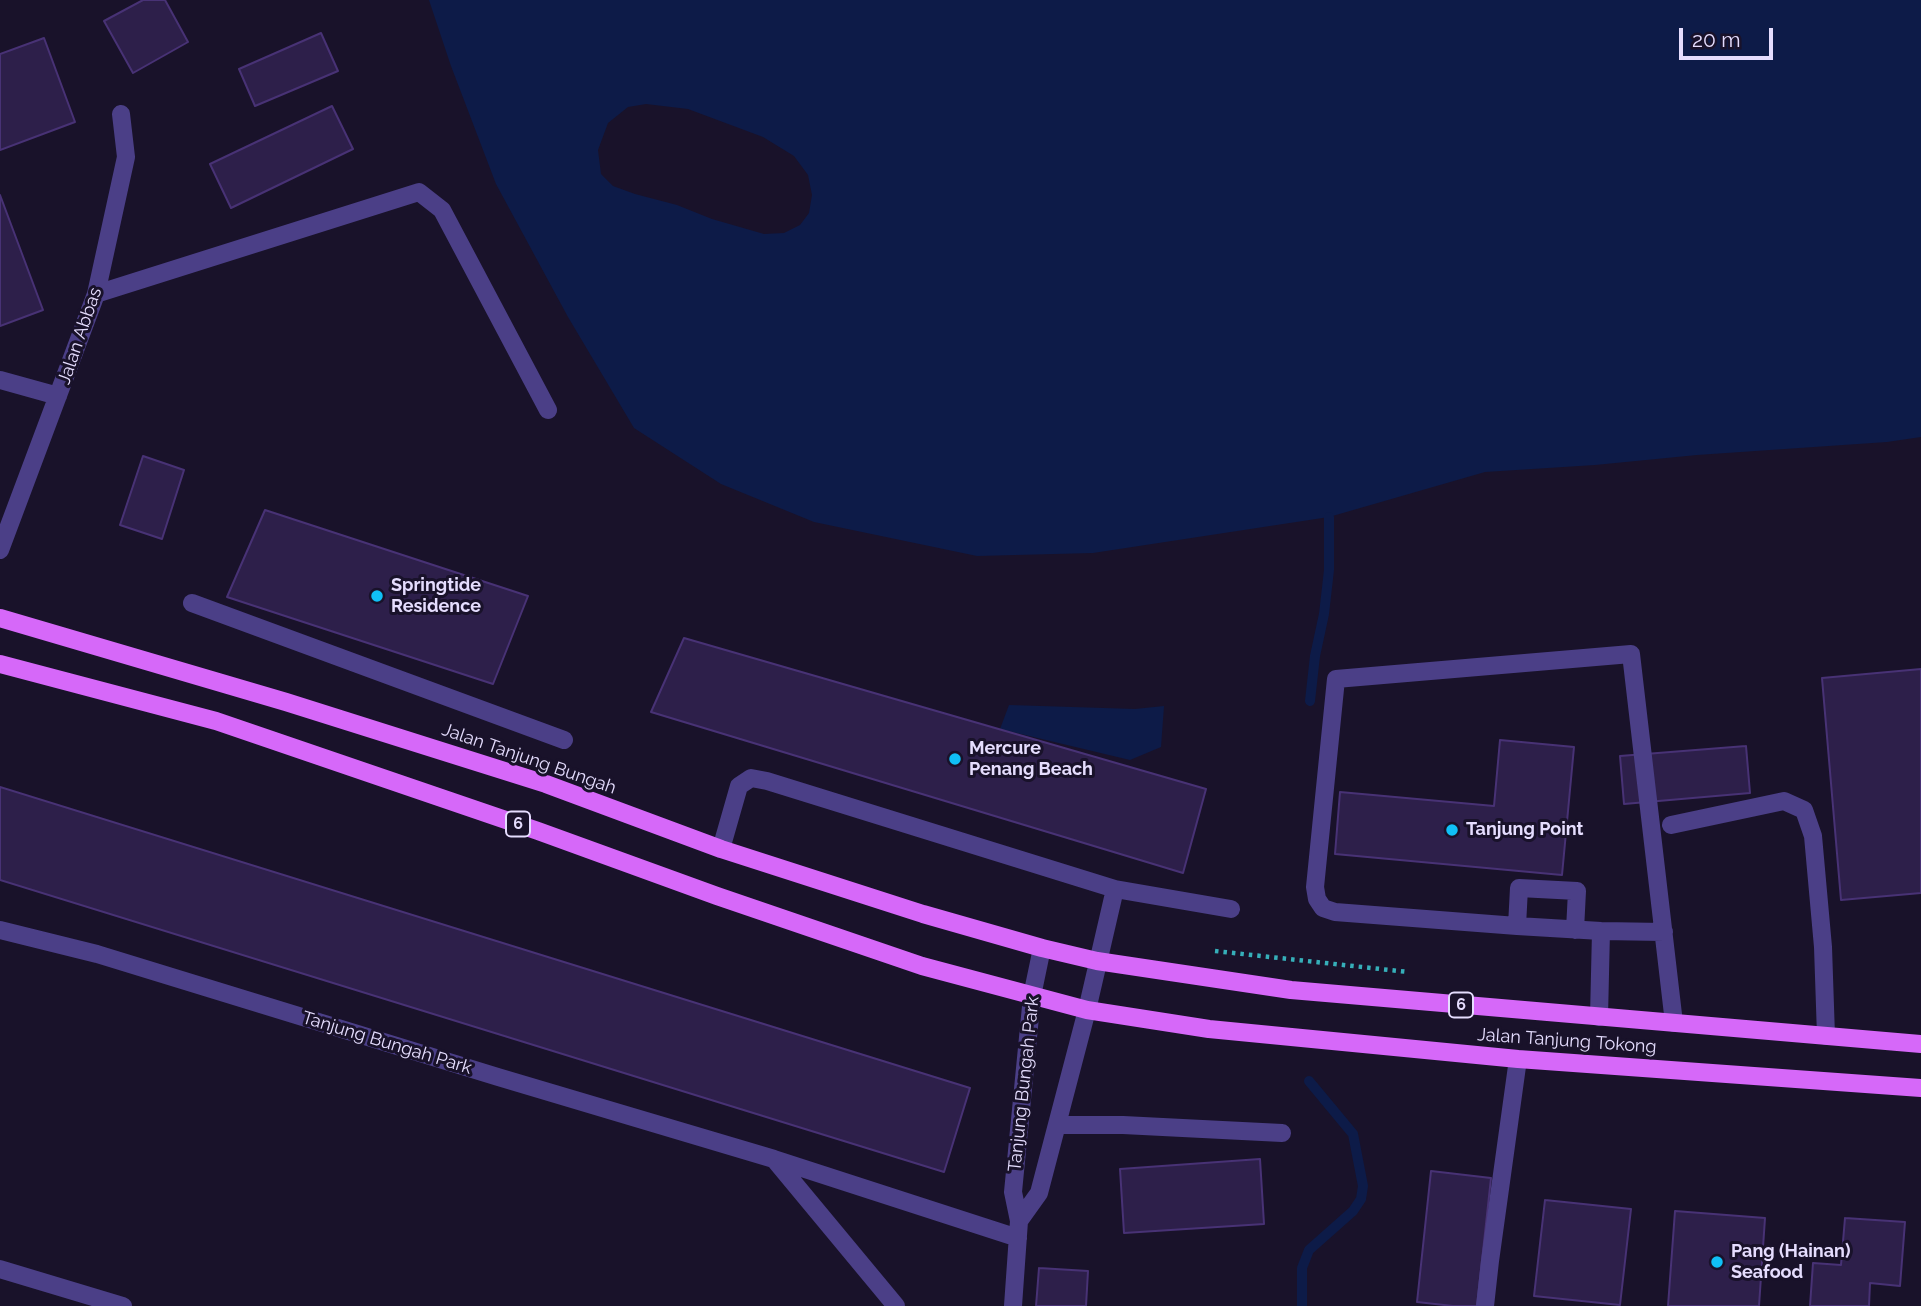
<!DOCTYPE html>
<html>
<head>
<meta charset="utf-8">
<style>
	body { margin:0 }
	#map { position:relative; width:1921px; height:1306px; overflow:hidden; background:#19122a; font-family:Raleway,sans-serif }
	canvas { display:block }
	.scale { position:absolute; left:1679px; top:28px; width:94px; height:32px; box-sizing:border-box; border:4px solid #e5ddfe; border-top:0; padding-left:9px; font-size:21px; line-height:24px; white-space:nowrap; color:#e5ddfe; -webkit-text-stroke:5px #19122a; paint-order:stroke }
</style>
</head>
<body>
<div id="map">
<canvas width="1921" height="1306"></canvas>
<div class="scale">20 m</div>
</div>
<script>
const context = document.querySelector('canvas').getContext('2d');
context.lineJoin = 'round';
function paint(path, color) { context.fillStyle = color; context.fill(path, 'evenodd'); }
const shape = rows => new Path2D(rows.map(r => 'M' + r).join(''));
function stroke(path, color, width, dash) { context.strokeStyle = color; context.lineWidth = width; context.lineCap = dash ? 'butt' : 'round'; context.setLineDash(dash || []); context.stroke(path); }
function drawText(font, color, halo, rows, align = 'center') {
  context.font = font + ' Raleway,sans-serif'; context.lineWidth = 6; context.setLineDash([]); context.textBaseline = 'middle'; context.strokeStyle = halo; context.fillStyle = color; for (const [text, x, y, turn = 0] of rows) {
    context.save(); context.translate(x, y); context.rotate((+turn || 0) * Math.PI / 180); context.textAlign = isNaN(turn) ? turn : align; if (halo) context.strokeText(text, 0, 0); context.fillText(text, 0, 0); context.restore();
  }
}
const water = shape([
	[429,0,1921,0,1921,437,1887,442,1697,455,1595,465,1485,472,1329,517,1093,553,977,556,814,522,721,484,634,428,568,317,496,184,451,66],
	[646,104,688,109,763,137,794,156,808,175,812,195,809,213,800,225,784,233,764,234,712,219,677,205,635,194,613,186,601,174,598,150,608,123,628,107],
	[1009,705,1135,709,1164,706,1161,747,1130,760,1000,729]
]);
const stream = shape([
	[1310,701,1315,656,1324,614,1329,570,1329,517],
	[1302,1306,1302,1268,1309,1250,1353,1211,1361,1199,1363,1186,1353,1134,1309,1081]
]);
const building = shape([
	[143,0,165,0,188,42,133,73,104,21,143,0],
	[321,33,338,71,255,106,239,69,321,33],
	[44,38,75,122,0,150,0,54,44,38],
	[332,106,353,149,231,208,210,164,332,106],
	[0,195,43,310,0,326,0,195],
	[143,456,184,470,162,539,120,525,143,456],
	[265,510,528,596,493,684,227,597,265,510],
	[684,638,1206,789,1183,873,651,712,684,638],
	[1921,669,1921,893,1841,900,1822,678,1921,669],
	[1500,740,1574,747,1562,875,1335,854,1340,792,1494,806,1500,740],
	[1746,746,1750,793,1624,804,1620,756,1746,746],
	[0,787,970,1088,944,1172,0,880,0,787],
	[1260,1159,1264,1224,1124,1233,1120,1169,1260,1159],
	[1431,1171,1491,1178,1477,1306,1453,1306,1417,1302,1431,1171],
	[1545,1200,1631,1209,1620,1305,1534,1296,1545,1200],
	[1675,1211,1765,1218,1759,1306,1668,1306,1675,1211],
	[1845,1218,1905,1222,1900,1286,1870,1283,1869,1306,1810,1306,1813,1263,1841,1265,1845,1218],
	[1039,1268,1088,1271,1086,1306,1036,1306,1039,1268]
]);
const path = shape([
	[1215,951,1408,972]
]);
const minor = shape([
	[96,294,419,192,442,210,548,410],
	[0,380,58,396],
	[0,550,96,294,126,157,121,114],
	[192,603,564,740],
	[1671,825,1784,801,1804,810,1813,836,1823,947,1826,1036],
	[721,849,739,786,751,778,767,781,1115,889,1231,909],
	[1517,926,1519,888,1577,891,1575,930],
	[0,930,97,954,498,1077,774,1159,1018,1238],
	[1664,932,1601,931,1517,926,1335,912,1323,908,1317,899,1315,887,1336,679,1631,654,1674,1023],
	[1599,1017,1601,931],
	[1057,1125,1123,1125,1282,1133],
	[774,1159,896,1306],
	[1019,1221,1039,1193,1087,1010,1115,889],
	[0,1269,123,1306],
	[1013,1306,1019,1221,1013,1192,1032,996,1042,948],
	[1485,1306,1490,1261,1518,1059]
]);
const major = shape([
	[0,618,286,702,546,784,721,849,923,914,1042,948,1097,961,1291,990,1921,1044],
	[0,664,216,721,538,831,717,896,922,966,1087,1010,1209,1029,1518,1059,1921,1088]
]);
const markers = [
	[377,596,7,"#10c0f6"],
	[955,759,7,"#10c0f6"],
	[1452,830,7,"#10c0f6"],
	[1717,1262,7,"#10c0f6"]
];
const shields = [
	[518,824,24],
	[1461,1005,24]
];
const shieldNames = [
	["6",518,824],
	["6",1461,1005]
];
const streetNames = [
	["Jalan Abbas",80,336,-71],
	["Jalan Tanjung Bungah",529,759,19],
	["Jalan Tanjung Tokong",1567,1041,4],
	["Tanjung Bungah Park",387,1043,17],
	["Tanjung Bungah Park",1024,1084,-84]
];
const poiNames = [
	["Springtide",391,586],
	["Residence",391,607],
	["Mercure",969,749],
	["Penang Beach",969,770],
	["Tanjung Point",1466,830],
	["Pang (Hainan)",1731,1252],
	["Seafood",1731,1273]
];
paint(water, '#0d1b48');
stroke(stream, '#0d1b48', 10);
paint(building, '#2d1f4a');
stroke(building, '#483275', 2);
stroke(path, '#36afb9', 4.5, [3.5, 5]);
stroke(minor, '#4b3f87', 18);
stroke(major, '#d668f9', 18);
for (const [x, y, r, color] of markers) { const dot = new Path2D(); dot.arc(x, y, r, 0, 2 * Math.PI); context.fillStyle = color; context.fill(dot); stroke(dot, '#19122a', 2.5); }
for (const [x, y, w] of shields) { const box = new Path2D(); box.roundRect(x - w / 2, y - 12.5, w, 25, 5); context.fillStyle = '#19122a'; context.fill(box); stroke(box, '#e5ddfe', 2); }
drawText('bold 16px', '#e5ddfe', null, shieldNames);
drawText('18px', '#e5ddfe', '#19122a', streetNames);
drawText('bold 18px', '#e5ddfe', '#19122a', poiNames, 'left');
</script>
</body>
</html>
